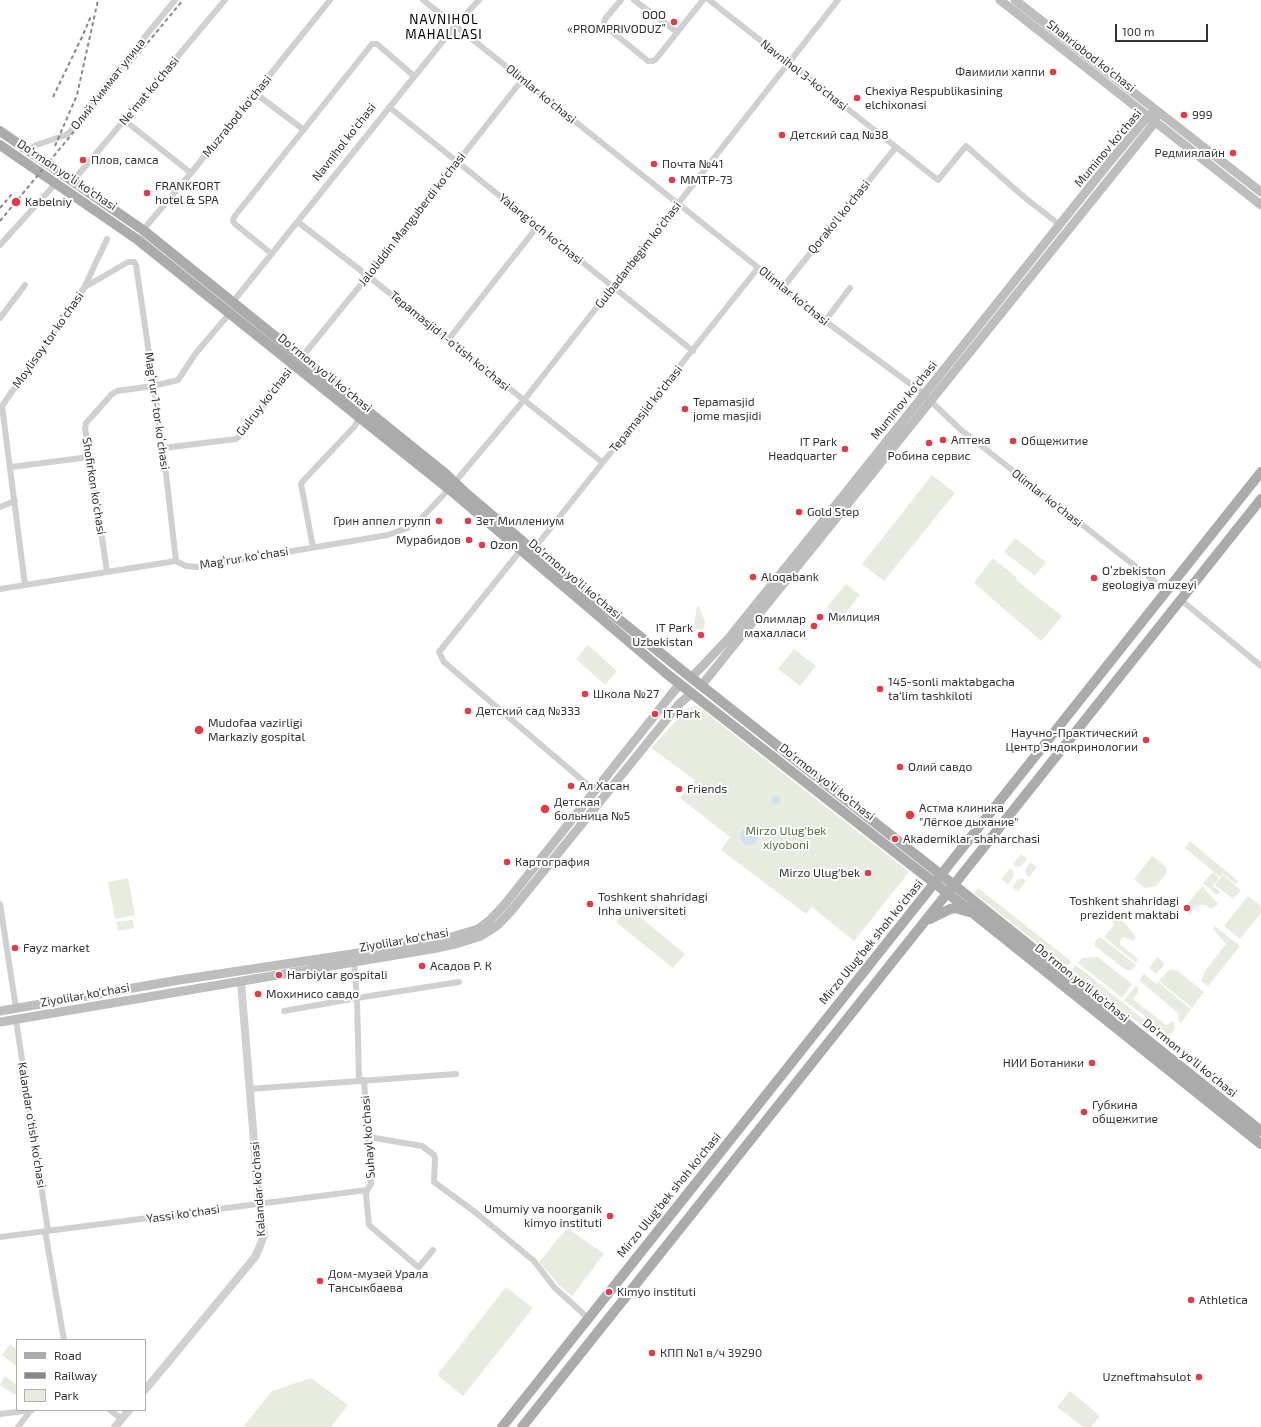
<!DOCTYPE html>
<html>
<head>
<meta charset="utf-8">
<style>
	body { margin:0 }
	#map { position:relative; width:1261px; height:1427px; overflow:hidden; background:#fff; font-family:"Exo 2",sans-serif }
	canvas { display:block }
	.legend { position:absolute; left:16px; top:1339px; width:130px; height:72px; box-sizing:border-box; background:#fff; border:1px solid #adadad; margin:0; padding:5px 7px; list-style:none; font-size:12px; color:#333 }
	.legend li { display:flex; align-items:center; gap:8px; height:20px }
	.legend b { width:20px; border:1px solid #adadad }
	.scale { position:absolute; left:1115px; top:24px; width:93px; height:18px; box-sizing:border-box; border:2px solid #333; border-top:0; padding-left:5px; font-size:12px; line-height:14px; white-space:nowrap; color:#333; -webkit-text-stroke:3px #fff; paint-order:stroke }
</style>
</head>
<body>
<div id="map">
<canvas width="1261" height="1427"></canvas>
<ul class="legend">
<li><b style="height:5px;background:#ababab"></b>Road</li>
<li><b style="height:5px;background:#888"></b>Railway</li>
<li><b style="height:11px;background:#e6ecdf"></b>Park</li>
</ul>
<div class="scale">100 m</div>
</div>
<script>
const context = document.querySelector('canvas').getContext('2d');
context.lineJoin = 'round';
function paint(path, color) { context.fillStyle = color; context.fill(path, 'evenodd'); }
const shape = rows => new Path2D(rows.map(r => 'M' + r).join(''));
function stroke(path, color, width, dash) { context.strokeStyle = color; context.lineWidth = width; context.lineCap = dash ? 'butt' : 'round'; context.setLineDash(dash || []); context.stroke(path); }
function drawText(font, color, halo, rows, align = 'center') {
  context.font = font + ' "Exo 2",sans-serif'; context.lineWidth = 4; context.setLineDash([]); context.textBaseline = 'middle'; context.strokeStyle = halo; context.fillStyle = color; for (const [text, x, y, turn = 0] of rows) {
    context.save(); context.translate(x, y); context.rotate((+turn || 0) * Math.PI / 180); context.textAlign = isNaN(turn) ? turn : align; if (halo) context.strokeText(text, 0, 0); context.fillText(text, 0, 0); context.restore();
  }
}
const green = shape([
	[932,475,955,493,884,581,862,564],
	[1015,538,1046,562,1035,576,1004,552],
	[993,558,1017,578,1016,580,1062,616,1041,641,974,583],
	[846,584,860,595,841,618,827,607],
	[697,606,699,606,705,622,704,628,702,630,696,629,694,625],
	[588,645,617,671,605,685,576,659],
	[794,649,816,666,800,686,778,669],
	[695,706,700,708,909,872,854,941,812,907,806,914,721,850,730,837,680,798,695,780,651,748,685,711,689,708],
	[1190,841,1238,881,1236,884,1223,874,1220,877,1185,848],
	[1021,854,1027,859,1021,866,1016,867,1013,864],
	[1152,856,1166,867,1166,874,1156,886,1145,888,1134,879],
	[1031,862,1037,867,1029,877,1026,875,1025,870],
	[1010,868,1013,871,1014,876,1008,884,1001,879],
	[1213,872,1219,878,1213,886,1220,892,1217,895,1203,883],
	[1223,875,1241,890,1233,899,1215,885],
	[128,878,135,915,115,919,108,882],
	[1023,878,1026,881,1018,891,1012,887,1018,879],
	[1202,886,1218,904,1211,909,1206,905,1199,905,1194,908,1190,915,1187,912,1187,904],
	[978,888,1071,961,1070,964,1066,966,974,893],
	[1248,896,1261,906,1261,913,1240,939,1224,926],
	[628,907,685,954,673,968,616,922],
	[1116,916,1126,924,1136,937,1133,941,1124,937,1121,939,1120,942,1121,945,1138,959,1136,963,1104,937,1114,925,1112,921],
	[133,920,134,928,118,931,116,922],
	[1215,926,1240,946,1208,986,1201,981,1205,971,1226,944,1213,929],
	[1098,938,1102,938,1136,965,1131,970,1126,970,1095,946,1095,942],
	[1098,957,1132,984,1122,998,1078,963,1082,958],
	[1157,957,1165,964,1156,974,1149,968],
	[1076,965,1167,1038,1164,1041,1161,1041,1074,972,1072,969],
	[1170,969,1178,971,1204,992,1192,1008,1159,981],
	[1144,974,1156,984,1158,982,1191,1009,1181,1023,1179,1022,1178,1013,1139,980],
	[1136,986,1138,988,1138,992,1133,999,1166,1025,1172,1022,1174,1022,1175,1029,1170,1036,1124,1000],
	[567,1228,604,1254,572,1296,561,1287,539,1262],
	[506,1287,533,1308,463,1396,437,1375],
	[10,1344,17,1350,17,1367,2,1355],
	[5,1376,17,1385,17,1392,15,1395,0,1385],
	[311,1378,348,1405,331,1427,243,1427,272,1391],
	[1070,1391,1100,1416,1091,1427,1083,1427,1057,1407]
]);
const water = shape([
	'771.5 800a4.5 4.5 0 1 1 9 0a4.5 4.5 0 1 1-9 0Z',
	'740 836a9 9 0 1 1 18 0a9 9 0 1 1-18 0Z'
]);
const minor = shape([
	[423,0,825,321,920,391,961,430,1167,591],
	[621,0,605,19,604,23,605,26,648,61,653,61,656,59,703,0],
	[634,0,677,32],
	[709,0,938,180,966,146,1024,197,1060,225],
	[255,93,304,130],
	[389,107,693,351],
	[124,120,191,173],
	[28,151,36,145,66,135,70,132,108,82,175,0],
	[73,181,225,0],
	[298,222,368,276,602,462],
	[143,230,191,173,330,0],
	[0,245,56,183],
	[272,254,235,224,233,221,234,217,372,44,377,44,414,76],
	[85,287,128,262,134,262,136,265,163,448,176,561],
	[783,287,896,147],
	[232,303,455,26,479,0],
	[0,318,25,285],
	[825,321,850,288],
	[448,340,537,227],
	[301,358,368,276,522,80],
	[163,448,236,439,241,435,294,365],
	[11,467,90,457],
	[0,507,15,501],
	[313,547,301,484,303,481,354,427,360,418],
	[521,550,439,652,444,662,595,791],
	[533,550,758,268],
	[107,572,90,457,85,429,86,423,112,394,117,391,153,386,178,380,196,353,230,313],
	[25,585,2,406,84,288,107,239],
	[0,589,176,561,186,566,197,567,388,535,415,525,449,489,524,400,838,0],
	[1181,600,1261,666],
	[0,904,16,1008],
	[284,1011,357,998,354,963],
	[16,1020,48,1231],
	[359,1080,357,998,459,982],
	[364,1080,371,1184,367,1190,366,1195,369,1225,418,1267,419,1267,433,1250],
	[249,1089,456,1074],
	[369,1137,422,1146,434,1155,435,1159,434,1182,475,1212,534,1261,554,1287,588,1318],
	[45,1231,64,1340],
	[0,1237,367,1190],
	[110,1410,122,1419],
	[0,1414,32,1410],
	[18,1427,31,1410]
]);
const tertiary = shape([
	[145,1390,255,1257,260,1246,264,1235,259,1203,241,982],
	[115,1427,129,1410]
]);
const secondary = shape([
	[1000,0,1261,205],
	[1015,0,1261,192],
	[691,678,728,639,811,536,1112,159,1148,116,1156,111],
	[701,686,1148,131,1155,122,1156,111],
	[0,1011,179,980,438,941,478,929,490,920,505,904,670,696,680,684],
	[0,1022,437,948,459,943,481,936,498,925,512,910,679,704,692,693]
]);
const primary = shape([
	[0,131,143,230,447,475,467,494,533,550,679,668,954,885,1261,1131],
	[0,145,138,240,449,489,667,674,974,914,1261,1144],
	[930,919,950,909,955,908,969,912],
	[502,1427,1261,472],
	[522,1427,1261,499]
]);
const rail = shape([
	[53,97,82,37,91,16],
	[55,146,77,95,98,0],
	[0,208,12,194],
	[0,221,183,0]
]);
const markers = [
	[674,22,4,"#e63946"],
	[1053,72,4,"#e63946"],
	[857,98,4,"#e63946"],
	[1184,115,4,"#e63946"],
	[782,135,4,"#e63946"],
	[1233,153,4,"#e63946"],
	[83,160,4,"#e63946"],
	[654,164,4,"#e63946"],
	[672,180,4,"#e63946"],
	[147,193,4,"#e63946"],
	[16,202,5,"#e63946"],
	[685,409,4,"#e63946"],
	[943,440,4,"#e63946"],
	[1013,441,4,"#e63946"],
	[929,443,4,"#e63946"],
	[845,449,4,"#e63946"],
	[799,512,4,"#e63946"],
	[439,521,4,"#e63946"],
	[468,521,4,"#e63946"],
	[469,540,4,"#e63946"],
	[482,545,4,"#e63946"],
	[753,577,4,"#e63946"],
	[1094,578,4,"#e63946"],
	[820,617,4,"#e63946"],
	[814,626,4,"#e63946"],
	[701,635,4,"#e63946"],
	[880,689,4,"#e63946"],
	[585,694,4,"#e63946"],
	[468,711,4,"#e63946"],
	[655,714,4,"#e63946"],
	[199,730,5,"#e63946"],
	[1146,740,4,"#e63946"],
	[900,767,4,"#e63946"],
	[571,786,4,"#e63946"],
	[679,789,4,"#e63946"],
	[545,809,5,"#e63946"],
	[910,815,5,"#e63946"],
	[895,839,4,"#e63946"],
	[507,862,4,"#e63946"],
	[868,873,4,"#e63946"],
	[590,904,4,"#e63946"],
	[1187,908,4,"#e63946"],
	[15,948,4,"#e63946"],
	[422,966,4,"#e63946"],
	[279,975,4,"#e63946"],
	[258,994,4,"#e63946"],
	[1092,1063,4,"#e63946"],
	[1084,1112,4,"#e63946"],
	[610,1216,4,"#e63946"],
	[320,1281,4,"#e63946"],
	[609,1292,4,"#e63946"],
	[1191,1300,4,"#e63946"],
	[652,1353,4,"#e63946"],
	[1199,1377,4,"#e63946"]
];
const poiNames = [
	["ООО",666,15,"right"],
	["«PROMPRIVODUZ”",666,29,"right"],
	["Фаимили хаппи",1045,72,"right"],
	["Chexiya Respublikasining",865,91],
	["elchixonasi",865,105],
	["999",1192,115],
	["Детский сад №38",790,135],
	["Редмиялайн",1225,153,"right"],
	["Плов, самса",91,160],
	["Почта №41",662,164],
	["MMTP-73",680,180],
	["FRANKFORT",155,186],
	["hotel & SPA",155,200],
	["Kabelniy",25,202],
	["Tepamasjid",693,402],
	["jome masjidi",693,416],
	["Аптека",951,440],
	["Общежитие",1021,441],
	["IT Park",837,442,"right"],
	["Headquarter",837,456,"right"],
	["Робина сервис",929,456,"center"],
	["Gold Step",807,512],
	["Грин аппел групп",431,521,"right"],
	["Зет Миллениум",476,521],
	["Мурабидов",461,540,"right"],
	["Ozon",490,545],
	["Oʻzbekiston",1102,571],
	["geologiya muzeyi",1102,585],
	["Aloqabank",761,577],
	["Милиция",828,617],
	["Олимлар",806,619,"right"],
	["махалласи",806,633,"right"],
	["IT Park",693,628,"right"],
	["Uzbekistan",693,642,"right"],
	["145-sonli maktabgacha",888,682],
	["ta‘lim tashkiloti",888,696],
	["Школа №27",593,694],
	["Детский сад №333",476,711],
	["IT Park",663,714],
	["Mudofaa vazirligi",208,723],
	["Markaziy gospital",208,737],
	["Научно-Практический",1138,733,"right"],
	["Центр Эндокринологии",1138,747,"right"],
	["Олий савдо",908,767],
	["Ал Хасан",579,786],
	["Friends",687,789],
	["Детская",554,802],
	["больница №5",554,816],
	["Астма клиника",919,808],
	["\"Лёгкое дыхание\"",919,822],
	["Akademiklar shaharchasi",903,839],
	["Картография",515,862],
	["Mirzo Ulug'bek",860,873,"right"],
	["Toshkent shahridagi",598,897],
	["Inha universiteti",598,911],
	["Toshkent shahridagi",1179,901,"right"],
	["prezident maktabi",1179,915,"right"],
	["Fayz market",23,948],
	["Асадов Р. К",430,966],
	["Harbiylar gospitali",287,975],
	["Мохинисо савдо",266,994],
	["НИИ Ботаники",1084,1063,"right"],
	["Губкина",1092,1105],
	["общежитие",1092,1119],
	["Umumiy va noorganik",602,1209,"right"],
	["kimyo instituti",602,1223,"right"],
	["Дом-музей Урала",328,1274],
	["Тансыкбаева",328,1288],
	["Kimyo instituti",617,1292],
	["Athletica",1199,1300],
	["КПП №1 в/ч 39290",660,1353],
	["Uzneftmahsulot",1191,1377,"right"]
];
const streetNames = [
	["Shahriobod ko'chasi",1091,56,38],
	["Navnihol 3-ko'chasi",804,75,38],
	["Олий Химмат улица",108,84,-52],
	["Ne'mat ko'chasi",149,91,-50],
	["Olimlar ko'chasi",541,94,39],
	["Muzrabod ko'chasi",237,116,-51],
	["Navnihol ko'chasi",344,142,-52],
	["Muminov ko'chasi",1108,148,-50],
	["Do‘rmon yo‘li ko‘chasi",67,175,34],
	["Qorako'l ko'chasi",839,217,-51],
	["Jaloliddin Manguberdi ko'chasi",412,219,-52],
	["Yalang'och ko'chasi",541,229,39],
	["Gulbadanbegim ko'chasi",638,255,-52],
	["Olimlar ko'chasi",794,296,39],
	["Moylisoy tor ko'chasi",48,340,-55],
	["Tepamasjid 1-o'tish ko'chasi",450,341,39],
	["Do‘rmon yo‘li ko‘chasi",325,373,39],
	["Muminov ko'chasi",904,400,-51],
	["Gulruy ko'chasi",264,402,-52],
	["Tepamasjid ko'chasi",646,409,-51],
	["Magʻrur 1-tor koʻchasi",157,411,82],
	["Shofirkon ko'chasi",94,486,81],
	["Olimlar ko'chasi",1047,498,38],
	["Magʻrur koʻchasi",244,558,-9],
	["Do‘rmon yo‘li ko‘chasi",575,579,40],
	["Do‘rmon yo‘li ko‘chasi",827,782,38],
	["Ziyolilar ko'chasi",404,940,-10],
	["Mirzo Ulug'bek shoh ko'chasi",871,942,-51],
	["Do‘rmon yo‘li ko‘chasi",1082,983,39],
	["Ziyolilar ko'chasi",85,995,-10],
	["Do'rmon yo'li ko'chasi",1190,1058,39],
	["Kalandar o'tish ko'chasi",32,1125,81],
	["Suhayl ko'chasi",368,1137,-94],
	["Kalandar ko'chasi",258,1189,-94],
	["Mirzo Ulug'bek shoh ko'chasi",669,1195,-51],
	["Yassi ko'chasi",183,1214,-8]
];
const parkNames = [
	["Mirzo Ulug'bek",786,831],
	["xiyoboni",786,845]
];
const neighbourhoodNames = [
	["NAVNIHOL",444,20],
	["MAHALLASI",444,35]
];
paint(green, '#e6ecdf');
paint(water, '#cfe2ee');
stroke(minor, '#d0d0d0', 6);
stroke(tertiary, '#d0d0d0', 8);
stroke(secondary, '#bdbdbd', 9);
stroke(primary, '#ababab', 10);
stroke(rail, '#888', 2, [4, 3]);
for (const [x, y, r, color] of markers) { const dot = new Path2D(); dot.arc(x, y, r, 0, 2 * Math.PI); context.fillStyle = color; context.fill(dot); stroke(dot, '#fff', 1.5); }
drawText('12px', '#333', '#fff', poiNames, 'left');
drawText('12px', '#333', '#fff', streetNames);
drawText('12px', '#56703f', '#fff', parkNames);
context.letterSpacing = '1px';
drawText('13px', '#000', '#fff', neighbourhoodNames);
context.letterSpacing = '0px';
</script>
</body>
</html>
